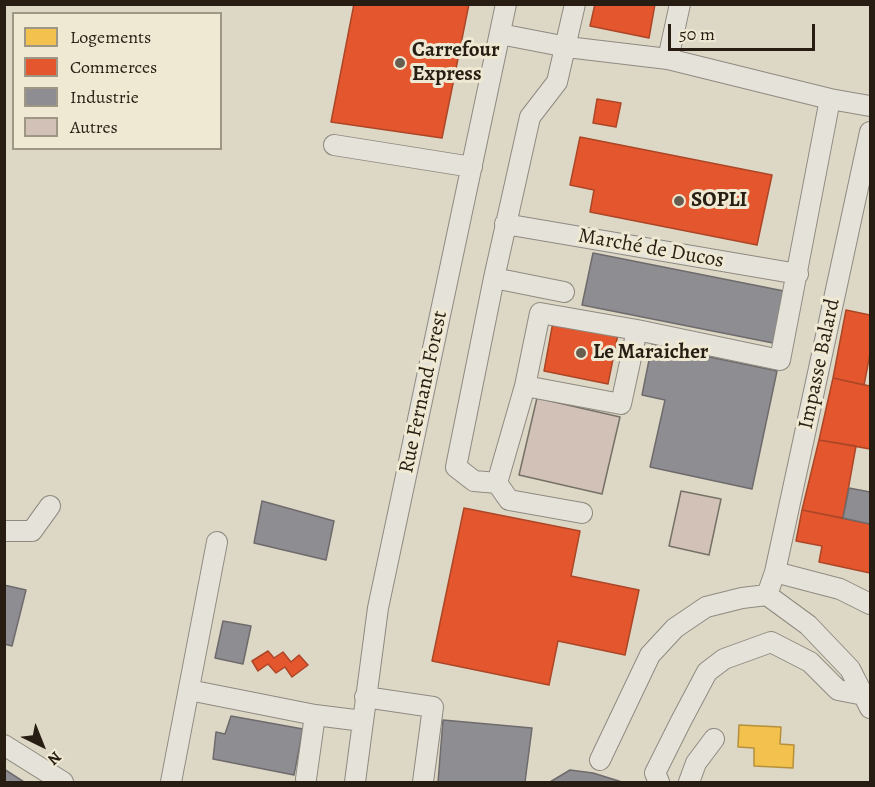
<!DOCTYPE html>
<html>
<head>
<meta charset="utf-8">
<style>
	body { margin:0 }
	#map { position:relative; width:875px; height:787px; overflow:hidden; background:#ddd8c6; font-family:Alegreya,serif }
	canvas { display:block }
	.frame { position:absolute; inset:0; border:6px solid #281d12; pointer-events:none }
	.legend { position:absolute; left:12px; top:12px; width:210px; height:138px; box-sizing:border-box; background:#efe9d4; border:2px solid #9f9786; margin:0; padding:8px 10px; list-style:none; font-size:18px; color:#281d12 }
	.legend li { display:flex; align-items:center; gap:12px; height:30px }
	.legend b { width:30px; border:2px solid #9f9786 }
	.north { position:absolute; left:12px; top:715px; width:60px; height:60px; -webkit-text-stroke:4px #efe9d4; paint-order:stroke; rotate:137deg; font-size:16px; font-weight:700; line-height:24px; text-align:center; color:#281d12 }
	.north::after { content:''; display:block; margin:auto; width:21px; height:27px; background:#281d12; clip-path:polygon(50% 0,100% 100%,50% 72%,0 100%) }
	.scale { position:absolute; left:668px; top:24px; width:147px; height:27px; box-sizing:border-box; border:3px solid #281d12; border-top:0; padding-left:8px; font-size:18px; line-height:21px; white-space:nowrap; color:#281d12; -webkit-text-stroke:4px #efe9d4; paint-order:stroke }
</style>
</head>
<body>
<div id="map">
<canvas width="875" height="787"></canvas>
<div class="frame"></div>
<ul class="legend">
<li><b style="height:16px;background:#f2c14e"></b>Logements</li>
<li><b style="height:16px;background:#e4572e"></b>Commerces</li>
<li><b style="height:16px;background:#8d8d92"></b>Industrie</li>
<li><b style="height:16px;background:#d1c1b7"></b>Autres</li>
</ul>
<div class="north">N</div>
<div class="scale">50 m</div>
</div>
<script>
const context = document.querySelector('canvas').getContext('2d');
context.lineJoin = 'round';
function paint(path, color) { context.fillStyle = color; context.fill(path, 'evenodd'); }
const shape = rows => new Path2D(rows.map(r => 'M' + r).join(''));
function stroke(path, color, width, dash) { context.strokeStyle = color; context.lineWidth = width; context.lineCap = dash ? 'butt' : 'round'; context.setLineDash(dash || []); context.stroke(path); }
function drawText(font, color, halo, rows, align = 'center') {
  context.font = font + ' Alegreya,serif'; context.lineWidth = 6; context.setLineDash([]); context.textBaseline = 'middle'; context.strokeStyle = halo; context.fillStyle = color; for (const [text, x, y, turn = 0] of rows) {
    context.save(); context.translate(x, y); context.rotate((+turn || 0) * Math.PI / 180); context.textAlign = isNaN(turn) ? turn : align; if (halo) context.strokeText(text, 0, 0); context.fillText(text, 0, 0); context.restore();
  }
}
const homes = shape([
	[739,725,781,727,780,744,794,745,793,768,754,766,754,748,738,747,739,725]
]);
const shops = shape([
	[354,4,469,4,442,138,331,122,354,4],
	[595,4,655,4,649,38,590,26,595,4],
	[597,99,621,103,616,127,593,123,597,99],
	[580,137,772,175,757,245,590,212,594,190,570,185,580,137],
	[846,310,870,315,870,354,864,385,833,378,846,310],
	[553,322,618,334,608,384,544,371,553,322],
	[833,378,870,386,870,449,819,440,833,378],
	[819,440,856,446,843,518,802,510,819,440],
	[464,508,580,531,571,576,639,590,625,655,558,641,549,685,432,661,464,508],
	[802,510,870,524,870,573,819,562,822,546,796,541,802,510],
	[268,651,274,658,283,652,291,662,299,655,308,665,292,677,285,667,276,673,268,664,258,671,252,661,268,651]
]);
const industry = shape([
	[593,253,789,292,778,344,582,305,593,253],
	[652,345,777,371,752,489,650,467,665,400,642,395,652,345],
	[849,488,870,492,870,524,843,518,849,488],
	[262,501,334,521,326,560,254,543,262,501],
	[4,585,26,590,12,646,4,644,4,585],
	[223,621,251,626,243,664,215,658,223,621],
	[231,716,303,729,294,775,213,759,216,732,225,734,231,716],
	[443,720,532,728,525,782,438,782,443,720],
	[4,769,24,782,4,782,4,769],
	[570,770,593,773,622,782,550,782,570,770]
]);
const building = shape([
	[537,398,620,417,602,494,519,475,537,398],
	[681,491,721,499,709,555,669,546,681,491]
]);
const minor = shape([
	[575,4,557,82,530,117,494,278,456,467,474,481,497,483,525,386,540,313,637,330,780,360,830,99],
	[500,34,567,47,668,59,830,99,870,106],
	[668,59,680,4],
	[334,145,472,167],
	[505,224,798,274],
	[494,278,564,292],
	[525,386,621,404,637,330],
	[497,483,509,500,582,513],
	[4,531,32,531,50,506],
	[775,572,840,589,870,604],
	[767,595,775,572,870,132],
	[189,690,315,715,363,721],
	[365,697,433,707,423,782],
	[4,745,63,782],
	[600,760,650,655,675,628,706,607,742,598,767,595,808,625,850,669,870,708],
	[306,779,315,715],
	[171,782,217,542],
	[355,782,378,608,506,4],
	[659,782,655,773,681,721,707,672,724,659,771,642,810,662,838,690,864,695],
	[689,782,696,763,714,739]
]);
const markers = [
	[400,63,6,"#675e51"],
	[679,201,6,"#675e51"],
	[581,353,6,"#675e51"]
];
const poiNames = [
	["Carrefour",412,51],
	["Express",412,75],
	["SOPLI",691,201],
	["Le Maraicher",593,353]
];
const streetNames = [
	["Marché de Ducos",651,249,10],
	["Impasse Balard",820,364,-78],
	["Rue Fernand Forest",424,392,-78]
];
paint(homes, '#f2c14e');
stroke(homes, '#b5903c', 1.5);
paint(shops, '#e4572e');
stroke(shops, '#ac4626', 1.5);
paint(industry, '#8d8d92');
stroke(industry, '#6f6b6c', 1.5);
paint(building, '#d1c1b7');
stroke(building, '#767167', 1.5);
stroke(minor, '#8f8a80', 22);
stroke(minor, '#e5e2da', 20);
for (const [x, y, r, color] of markers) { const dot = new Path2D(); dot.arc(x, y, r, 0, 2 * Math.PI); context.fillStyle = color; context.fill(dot); stroke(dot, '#efe9d4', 2); }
drawText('bold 21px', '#281d12', '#efe9d4', poiNames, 'left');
drawText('21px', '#281d12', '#efe9d4', streetNames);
</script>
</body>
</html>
